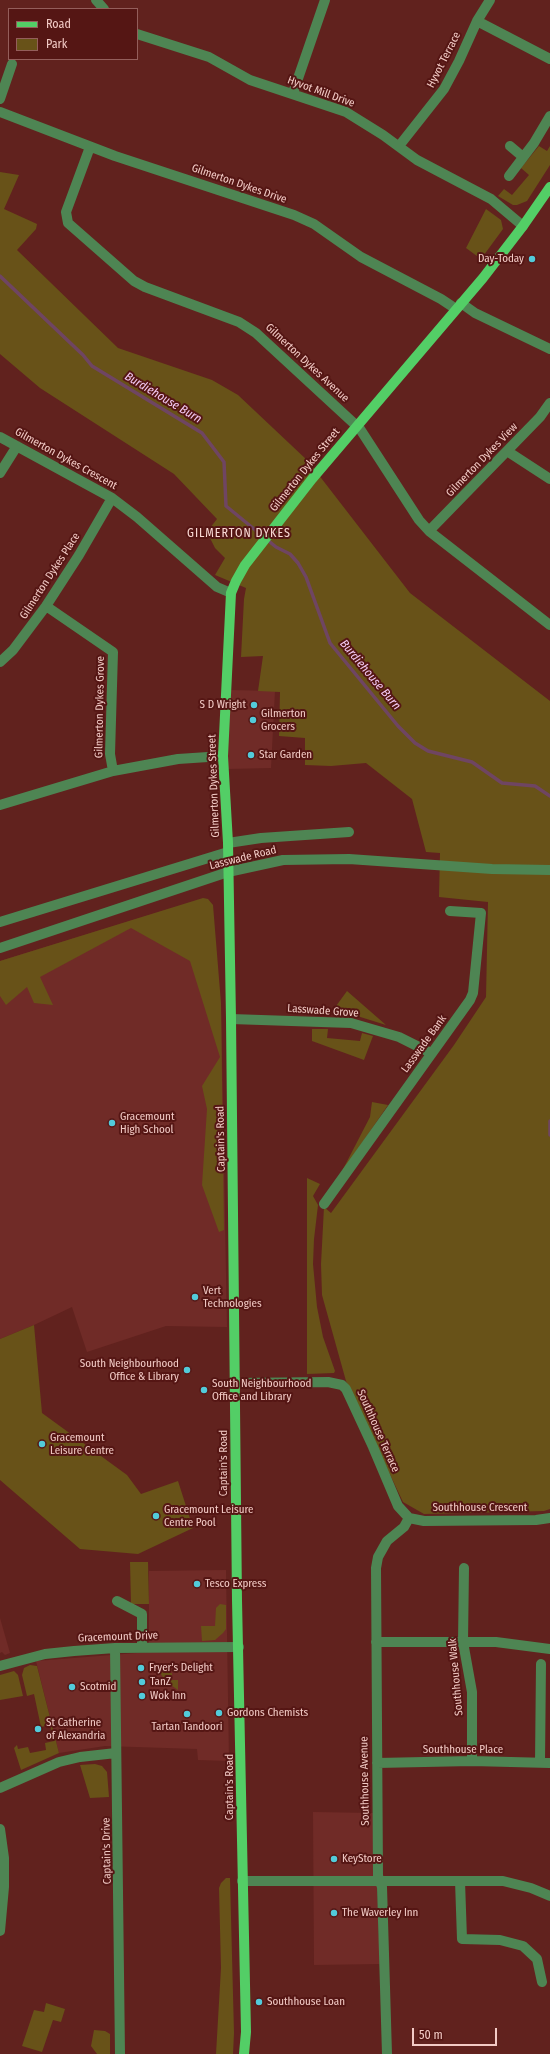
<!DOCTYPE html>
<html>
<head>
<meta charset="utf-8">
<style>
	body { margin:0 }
	#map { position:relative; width:550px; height:2054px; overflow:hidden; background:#61221e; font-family:"Fira Sans Condensed",sans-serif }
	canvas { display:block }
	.legend { position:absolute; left:8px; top:8px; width:130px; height:52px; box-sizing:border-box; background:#551614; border:1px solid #945e5b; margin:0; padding:5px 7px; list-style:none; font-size:12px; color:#f3cbc6 }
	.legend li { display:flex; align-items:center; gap:8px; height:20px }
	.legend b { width:20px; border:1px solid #945e5b }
	.scale { position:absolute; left:412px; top:2028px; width:85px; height:18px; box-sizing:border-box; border:2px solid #f3cbc6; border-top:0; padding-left:5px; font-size:12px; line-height:14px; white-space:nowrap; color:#f3cbc6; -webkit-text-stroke:3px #551614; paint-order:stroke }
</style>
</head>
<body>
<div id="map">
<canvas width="550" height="2054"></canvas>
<ul class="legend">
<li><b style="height:5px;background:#53ce66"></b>Road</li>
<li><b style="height:11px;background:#685218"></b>Park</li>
</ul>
<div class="scale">50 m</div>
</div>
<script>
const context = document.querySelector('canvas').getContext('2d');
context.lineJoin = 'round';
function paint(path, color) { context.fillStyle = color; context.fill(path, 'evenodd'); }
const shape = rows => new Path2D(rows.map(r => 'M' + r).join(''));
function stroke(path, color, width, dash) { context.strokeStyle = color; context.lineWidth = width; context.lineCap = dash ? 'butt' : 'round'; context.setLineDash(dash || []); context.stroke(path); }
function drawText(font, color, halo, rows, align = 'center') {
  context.font = font + ' "Fira Sans Condensed",sans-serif'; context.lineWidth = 4; context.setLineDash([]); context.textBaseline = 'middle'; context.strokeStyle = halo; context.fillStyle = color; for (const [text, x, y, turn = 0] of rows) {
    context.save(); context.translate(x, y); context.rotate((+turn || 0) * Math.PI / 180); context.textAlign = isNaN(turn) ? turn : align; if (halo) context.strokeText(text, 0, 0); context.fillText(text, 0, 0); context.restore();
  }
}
const built = shape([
	[230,690,275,691,271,768,227,769],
	[172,908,221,1003,227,1327,166,1326,87,1352,72,1307,34,1325,0,1339,0,961],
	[226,1570,229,1761,198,1760,197,1749,105,1746,59,1753,36,1661,149,1652,149,1571],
	[0,1618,10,1653,5,1655,2,1652,0,1653],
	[313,1812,374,1813,380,1964,314,1965]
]);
const green = shape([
	[539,146,547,151,550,146,550,165,527,201,517,205,513,205,498,196,504,189,512,195,529,175,521,168],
	[0,172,19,175,4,209,37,224,36,229,17,250,118,348,212,380,238,395,308,461,410,593,550,701,550,1509,544,1511,424,1514,403,1502,346,1381,322,1295,321,1264,324,1207,331,1213,454,1045,486,997,488,902,439,897,440,853,426,852,412,799,366,763,331,766,305,765,305,738,279,736,280,692,258,691,263,656,241,657,244,599,246,588,215,575,225,558,215,548,210,538,210,528,217,519,174,474,40,388,0,354],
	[486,209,501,220,503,229,481,259,466,248],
	[203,898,208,899,213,905,221,1003,224,1230,219,1232,202,1185,207,1109,202,1086,220,1057,190,961,131,928,40,977,53,1005,34,1003,27,987,6,1005,0,996,0,961],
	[347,991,386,1025,354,1015,331,1013],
	[312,1029,328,1029,327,1038,360,1041,362,1033,373,1036,364,1060,312,1041],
	[372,1102,388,1105,340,1175,370,1117],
	[307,1178,320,1184,313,1196,318,1205,314,1239,313,1264,317,1307,323,1337,335,1371,334,1373,307,1374],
	[34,1325,42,1413,127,1475,141,1494,178,1481,193,1528,138,1554,80,1549,0,1480,0,1339],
	[130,1562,148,1562,149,1604,131,1604],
	[220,1604,226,1605,226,1629,223,1633,215,1640,202,1641,201,1626,215,1626,216,1608],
	[30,1665,37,1666,38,1670,59,1753,21,1770,14,1748,17,1745,18,1749,28,1747,30,1753,46,1750,45,1743,54,1741,50,1725,41,1727,34,1694,27,1696,22,1675,24,1668],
	[14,1671,18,1675,23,1696,0,1700,0,1675],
	[159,1672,172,1673,172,1680,178,1680,178,1690,168,1683],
	[95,1764,102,1766,107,1772,109,1797,90,1798,80,1765],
	[226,1878,230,1878,234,2033,233,2054,216,2054,221,1968,219,1888,221,1883],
	[46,2003,65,2009,61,2022,53,2020,42,2052,22,2046,34,2010,44,2012],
	[94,2030,105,2031,110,2034,110,2054,97,2054,91,2046]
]);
const stream = shape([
	[0,276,83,355,92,366,202,433,224,462,226,506,276,547,290,554,298,563,306,577,330,643,398,726,415,743,428,751,472,762,502,783,535,786,550,796],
	[550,1121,550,1135]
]);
const minor = shape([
	[96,0,104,9],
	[477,21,550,59],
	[137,34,209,57,250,80,346,112,383,135,417,160,491,199,523,226],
	[293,93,325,0],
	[0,99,12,64],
	[0,112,115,156,294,215,314,224,361,257,441,299,456,309],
	[399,146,444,89,459,61,477,21,490,0],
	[510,146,523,157],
	[90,147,66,212,68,223,134,281,145,287,239,322,256,333,360,429,419,520,429,531,550,625],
	[509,176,534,143,550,116],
	[461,303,475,313,550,349],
	[0,437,112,498,137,517,217,587,231,593],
	[507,451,550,479],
	[0,473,17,446],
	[429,531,540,417,550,403],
	[46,606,113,652,110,754,113,771],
	[0,662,13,650,46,606,79,555,112,498],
	[0,805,113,771,178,759,223,756],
	[228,843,261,838,349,832],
	[0,922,228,852],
	[0,948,228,872,283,860,349,859,492,869,550,870],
	[231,1019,351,1023,399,1037,431,1053],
	[324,1204,470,1000,473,993,481,913,450,911],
	[235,1383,328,1382,342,1385,346,1389,373,1447,398,1506,409,1518,424,1521,536,1520,550,1518],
	[464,1568,463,1642,472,1692,472,1761],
	[117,1601,142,1614,142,1648],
	[376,1642,496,1642,550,1649],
	[115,1648,120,2054],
	[0,1666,45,1654,74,1651,115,1648,239,1647],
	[540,1762,541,1664],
	[377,1763,472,1761,550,1763],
	[0,1788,59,1762,80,1757,116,1753],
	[0,1829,4,1858,4,1887,0,1931],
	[242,1881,503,1881,531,1888,550,1896],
	[460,1881,462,1939,500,1940,523,1946,537,1959,542,1982],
	[387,2054,382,1887,378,1876,376,1568,378,1557,387,1541,404,1527,409,1518]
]);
const major = shape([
	[244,2054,246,2032,237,1600,231,1019,228,843,223,756,231,593,236,581,245,565,312,479,483,278,523,226,550,187]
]);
const markers = [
	[532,259,4,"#52cbda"],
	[254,705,4,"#52cbda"],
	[253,720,4,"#52cbda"],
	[251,755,4,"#52cbda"],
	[112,1123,4,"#52cbda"],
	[195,1297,4,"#52cbda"],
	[187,1370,4,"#52cbda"],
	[204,1390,4,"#52cbda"],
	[42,1444,4,"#52cbda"],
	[156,1516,4,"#52cbda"],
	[197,1584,4,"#52cbda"],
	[141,1668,4,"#52cbda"],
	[142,1682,4,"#52cbda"],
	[72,1687,4,"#52cbda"],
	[142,1696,4,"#52cbda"],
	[219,1713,4,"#52cbda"],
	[187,1714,4,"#52cbda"],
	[38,1729,4,"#52cbda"],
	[334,1859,4,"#52cbda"],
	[334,1913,4,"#52cbda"],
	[259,2002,4,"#52cbda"]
];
const streetNames = [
	["Hyvot Terrace",444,60,-63],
	["Hyvot Mill Drive",321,92,20],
	["Gilmerton Dykes Drive",239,184,19],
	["Gilmerton Dykes Avenue",307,363,43],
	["Gilmerton Dykes Crescent",66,459,29],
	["Gilmerton Dykes View",482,460,-46],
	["Gilmerton Dykes Street",305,470,-51],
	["Gilmerton Dykes Place",50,576,-57],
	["Gilmerton Dykes Grove",100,707,-89],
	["Gilmerton Dykes Street",214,786,-92],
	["Lasswade Road",243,858,-14],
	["Lasswade Grove",323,1011,4],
	["Lasswade Bank",424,1044,-54],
	["Captain's Road",221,1139,-91],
	["Southhouse Terrace",378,1431,66],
	["Captain's Road",224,1463,-90],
	["Southhouse Crescent",480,1508],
	["Gracemount Drive",118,1637,-2],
	["Southhouse Walk",456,1677,-95],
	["Southhouse Place",463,1750],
	["Southhouse Avenue",365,1781,-91],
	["Captain's Road",230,1787,-90],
	["Captain's Drive",107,1851,-91]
];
const poiNames = [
	["Day-Today",524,259,"right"],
	["S D Wright",246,705,"right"],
	["Gilmerton",261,714],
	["Grocers",261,727],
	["Star Garden",259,755],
	["Gracemount",120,1117],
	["High School",120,1130],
	["Vert",203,1291],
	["Technologies",203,1304],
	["South Neighbourhood",179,1364,"right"],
	["Office & Library",179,1377,"right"],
	["South Neighbourhood",212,1384],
	["Office and Library",212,1397],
	["Gracemount",50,1438],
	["Leisure Centre",50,1451],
	["Gracemount Leisure",164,1510],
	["Centre Pool",164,1523],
	["Tesco Express",205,1584],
	["Fryer's Delight",149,1668],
	["TanZ",150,1682],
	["Scotmid",80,1687],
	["Wok Inn",150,1696],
	["Gordons Chemists",227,1713],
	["St Catherine",46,1723],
	["of Alexandria",46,1736],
	["Tartan Tandoori",187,1727,"center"],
	["KeyStore",342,1859],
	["The Waverley Inn",342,1913],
	["Southhouse Loan",267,2002]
];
const waterNames = [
	["Burdiehouse Burn",163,398,31],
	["Burdiehouse Burn",370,675,50]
];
const neighbourhoodNames = [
	["GILMERTON DYKES",239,534]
];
paint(built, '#702b27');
paint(green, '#685218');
stroke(stream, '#6f4562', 3.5);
stroke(minor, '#4e8553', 10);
stroke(major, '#53ce66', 10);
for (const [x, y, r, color] of markers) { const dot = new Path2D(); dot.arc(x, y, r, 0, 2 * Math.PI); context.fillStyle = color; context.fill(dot); stroke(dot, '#551614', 1.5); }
drawText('11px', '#f3cbc6', '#551614', streetNames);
drawText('11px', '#f3cbc6', '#551614', poiNames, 'left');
drawText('italic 12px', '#f6cbf6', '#551614', waterNames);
context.letterSpacing = '1px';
drawText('12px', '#fbdbd6', '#551614', neighbourhoodNames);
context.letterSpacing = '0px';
</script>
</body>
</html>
